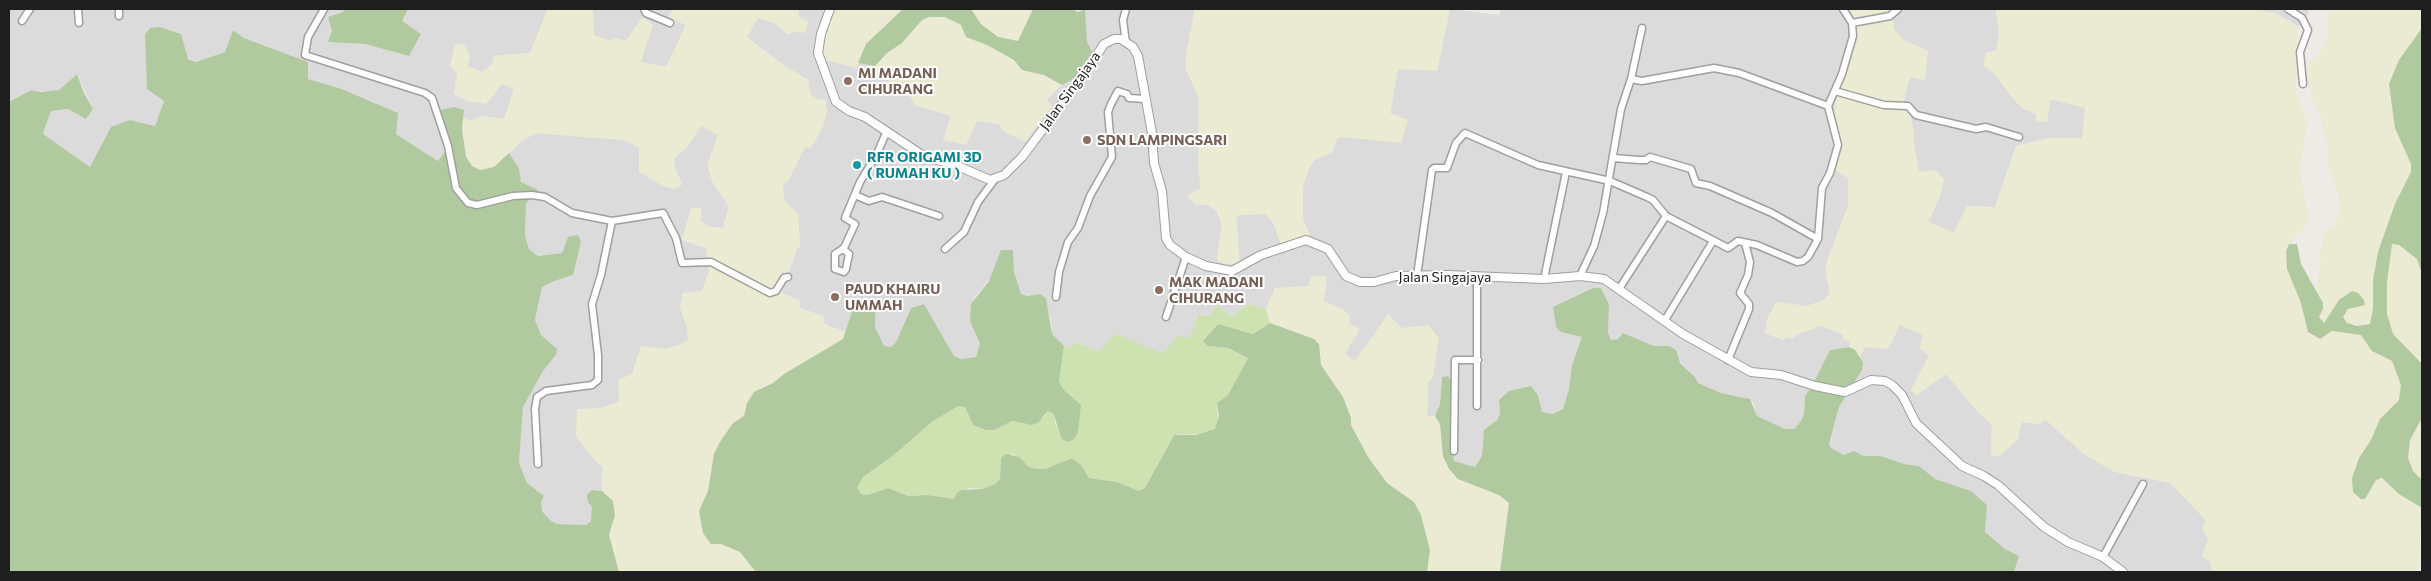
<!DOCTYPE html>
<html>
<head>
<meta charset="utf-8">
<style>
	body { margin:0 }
	#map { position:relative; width:2431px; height:581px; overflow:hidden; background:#eeeae6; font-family:Commissioner,sans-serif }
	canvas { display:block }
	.frame { position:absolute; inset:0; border:10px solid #1e1e1e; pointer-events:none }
</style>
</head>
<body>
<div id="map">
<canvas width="2431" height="581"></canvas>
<div class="frame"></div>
</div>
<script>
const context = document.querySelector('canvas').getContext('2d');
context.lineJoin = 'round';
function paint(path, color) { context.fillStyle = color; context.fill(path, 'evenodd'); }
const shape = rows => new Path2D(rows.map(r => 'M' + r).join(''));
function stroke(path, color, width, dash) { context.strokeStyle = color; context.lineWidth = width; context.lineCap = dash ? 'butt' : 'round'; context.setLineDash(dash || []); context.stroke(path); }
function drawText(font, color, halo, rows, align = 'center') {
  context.font = font + ' Commissioner,sans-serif'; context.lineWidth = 4; context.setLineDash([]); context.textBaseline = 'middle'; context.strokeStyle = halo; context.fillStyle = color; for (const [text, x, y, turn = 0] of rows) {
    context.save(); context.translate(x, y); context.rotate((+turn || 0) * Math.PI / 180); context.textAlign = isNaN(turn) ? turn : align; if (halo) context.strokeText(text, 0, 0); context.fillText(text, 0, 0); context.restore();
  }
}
const residential = shape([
	[9,9,344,9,332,31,328,42,365,44,409,56,402,21,408,9,548,9,530,53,495,56,492,65,482,72,468,67,457,73,485,104,502,84,514,89,504,119,481,116,470,121,463,117,464,110,444,129,451,144,438,161,396,134,377,103,342,89,307,79,308,62,244,38,233,30,225,52,197,62,145,35,146,59,164,101,155,126,130,120,90,167,43,135,51,111,68,109,86,119,93,109,77,74,59,90,48,92,31,90,9,102],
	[593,9,673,9,668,17,686,25,667,67,641,62,626,41,610,41,594,36],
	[799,9,835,9,827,28,856,68,858,63,875,66,877,74,890,81,890,88,910,97,915,105,951,116,943,140,977,121,999,124,1047,99,1062,85,1074,79,1087,42,1085,9,1195,9,1186,55,1186,69,1199,98,1198,165,1201,188,1188,195,1197,205,1208,205,1217,211,1222,225,1217,260,1225,264,1240,263,1236,219,1239,215,1266,214,1274,224,1281,245,1309,235,1303,219,1303,186,1309,168,1315,160,1332,153,1337,139,1390,113,1398,68,1437,71,1450,9,1499,15,1502,9,1848,9,1856,29,1852,57,1835,105,1848,178,1848,206,1827,261,1826,275,1830,293,1824,300,1807,306,1776,302,1791,339,1806,329,1821,326,1844,334,1850,342,1849,347,1830,350,1811,388,1805,396,1804,414,1801,421,1794,429,1785,429,1757,416,1753,402,1743,397,1721,393,1698,383,1695,377,1666,348,1654,346,1623,333,1618,339,1611,340,1608,333,1609,304,1603,291,1593,288,1553,307,1556,327,1561,332,1583,337,1572,365,1569,389,1563,409,1553,414,1542,412,1538,395,1531,386,1509,391,1499,400,1500,414,1497,420,1484,430,1482,456,1475,467,1454,461,1451,435,1452,388,1442,377,1440,404,1435,416,1427,416,1428,383,1355,362,1345,354,1349,324,1343,309,1323,301,1326,287,1275,288,1266,309,1248,304,1232,317,1198,315,1190,339,1177,336,1163,353,1115,335,1099,351,1076,342,1071,348,1064,346,1052,334,1051,318,1040,294,1027,296,1021,294,1014,272,1013,250,974,298,970,321,980,345,976,357,961,359,954,356,924,304,911,308,896,342,891,347,884,347,875,327,876,300,855,302,846,332,829,326,824,323,823,316,800,308,799,300,784,294,776,283,782,271,789,272,797,249,800,248,798,214,784,200,783,184,788,181,805,147,817,99,810,94,808,80,785,66,747,38,758,17,773,23,788,34,796,31,805,33,798,16],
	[1893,9,2004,9,1996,11,1999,35,1996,50,1983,65,1992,71,2016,102,2024,109,2036,114,2036,121,2051,99,2086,108,2082,138,2049,138,2016,146,1995,207,1967,206,1954,233,1928,222,1941,194,1919,172,1914,143,1914,133,1910,115,1902,107,1910,76,1925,80,1904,40,1893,29],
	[2254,9,2310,9,2303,25,2296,26,2290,21],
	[701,125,718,135,712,181,729,206,723,228,710,227,701,221,701,209,691,208,683,240,706,248,709,271,702,291,683,293,680,307,687,327,688,340,677,346,663,349,641,346,632,375,618,380,620,402,602,408,576,435,588,452,603,468,601,479,602,491,592,490,593,514,591,521,586,525,557,524,551,521,542,510,538,491,527,483,519,463,523,407,543,371,556,355,541,335,535,320,542,287,554,281,573,275,581,242,568,237,562,253,538,256,529,249,525,236,526,203,523,185,520,178,519,168,509,153,523,140,536,133,624,140,639,147,678,178,674,167,675,158,688,146],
	[1900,325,1923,335,1926,351,1929,356,1911,390,1917,395,1946,374,1978,412,1992,425,1991,455,2000,456,2008,448,2022,422,2039,424,2046,420,2084,454,2115,472,2170,483,2206,520,2208,539,2202,556,2210,561,2213,572,2014,572,2019,556,2005,549,1985,532,1987,505,1971,491,1934,479,1919,466,1904,464,1881,456,1864,456,1861,454,1851,453,1844,455,1831,448,1829,445,1839,407,1862,370,1863,362,1860,356,1865,347,1888,348]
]);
const farmland = shape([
	[548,9,593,9,594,35,610,41,615,38,626,41,642,17,653,25,641,62,666,67,686,25,668,17,673,9,799,9,798,16,809,22,805,33,796,31,788,34,773,23,758,18,747,37,785,66,808,80,810,94,817,99,825,100,827,111,823,127,811,148,805,147,788,181,783,184,784,200,798,214,800,248,797,249,788,272,782,271,776,283,784,294,799,300,800,308,823,316,824,323,829,326,846,332,843,339,784,374,773,383,766,385,747,403,744,416,733,423,714,454,708,491,699,511,711,544,721,544,740,552,756,572,619,572,609,535,615,508,613,501,602,491,601,479,603,468,588,452,576,435,577,409,601,408,619,402,618,380,632,374,641,346,663,349,677,346,688,340,687,327,680,307,684,293,702,291,709,271,706,248,682,240,691,208,701,208,701,221,710,227,723,228,729,207,712,181,707,165,718,135,701,126,688,146,675,158,674,167,683,184,674,189,663,186,639,172,639,147,624,140,536,133,523,140,494,167,479,170,472,166,466,157,462,129,463,117,470,121,481,116,504,119,514,89,502,84,486,104,467,101,454,94,457,73,450,66,455,44,464,44,470,57,468,66,482,72,492,65,494,56,530,53],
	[835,9,903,9,884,26,856,68,825,60,823,53,827,28],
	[971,9,1033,9,1019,42,999,38,981,24],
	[1195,9,1450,9,1437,71,1398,69,1390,113,1408,120,1401,143,1342,137,1337,139,1332,153,1315,160,1309,167,1303,186,1303,219,1310,235,1281,245,1274,224,1266,214,1239,215,1236,219,1240,264,1225,264,1217,260,1222,225,1217,211,1208,205,1197,205,1188,198,1188,195,1198,191,1201,188,1198,165,1199,99,1186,69,1186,55],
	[1848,9,1893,9,1894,29,1904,40,1928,51,1925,80,1910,77,1902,107,1910,115,1914,133,1914,143,1919,172,1935,170,1944,179,1941,194,1928,222,1953,233,1967,206,1983,208,1995,207,2016,146,2049,138,2082,138,2085,108,2051,99,2047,122,2036,121,2036,114,2024,109,2016,102,1992,71,1983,65,1986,53,1996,50,1999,35,1996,11,2004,9,2254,9,2276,13,2296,26,2298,30,2296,94,2307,121,2300,172,2308,216,2307,224,2289,244,2286,250,2287,269,2301,303,2308,332,2313,337,2321,339,2332,331,2361,335,2372,350,2392,361,2401,385,2401,393,2391,410,2380,419,2371,440,2359,458,2365,499,2378,478,2422,508,2418,572,2213,572,2210,561,2202,556,2208,539,2202,529,2206,520,2170,483,2115,472,2084,454,2046,420,2039,424,2022,422,2018,439,2000,456,1991,455,1992,425,1978,412,1946,374,1916,395,1911,390,1929,356,1919,347,1923,335,1900,325,1888,349,1865,347,1860,356,1849,347,1850,342,1843,339,1843,334,1821,326,1782,340,1765,333,1767,320,1776,302,1807,306,1824,300,1830,293,1826,275,1827,261,1848,206,1848,178,1836,170,1835,104,1852,57,1856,29],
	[2328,9,2422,9,2422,28,2399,60,2389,84,2398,134,2411,164,2411,172,2395,204,2378,252,2373,280,2372,315,2370,324,2366,326,2347,323,2343,317,2347,309,2362,306,2358,293,2352,291,2339,300,2324,323,2319,317,2323,303,2316,288,2321,264,2320,250,2325,232,2335,224,2341,209,2335,182,2328,168,2327,140,2321,132,2322,118,2313,101,2306,77,2308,64,2318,56,2327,40],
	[929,17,945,17,961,25,966,37,987,45,1014,60,1022,70,1044,75,1062,85,1047,99,1052,106,1025,142,1002,130,999,124,977,121,966,145,943,140,951,116,915,105,910,97,890,88,890,81,877,74,875,66,887,53,902,43,922,20],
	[2392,244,2399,245,2419,262,2422,274,2422,364,2393,334,2387,314,2387,282],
	[1311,276,1327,276,1323,301,1343,309,1350,316,1350,324,1360,329,1345,354,1355,361,1388,314,1402,328,1428,325,1439,338,1433,377,1428,383,1427,416,1435,416,1440,424,1443,456,1453,475,1499,495,1509,504,1500,572,1427,572,1430,550,1421,515,1414,502,1387,483,1368,457,1351,425,1351,418,1343,397,1321,365,1321,351,1270,323,1266,309,1275,288,1309,286],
	[2422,418,2422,480,2413,471,2408,458,2410,440]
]);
const grass = shape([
	[1248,304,1266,309,1270,323,1253,334,1218,324,1203,341,1207,346,1228,348,1248,358,1228,395,1217,403,1218,423,1215,429,1203,434,1174,435,1145,488,1139,491,1117,482,1089,478,1082,466,1072,458,1045,469,1037,469,1029,467,1013,454,1001,459,1000,479,995,484,983,489,969,488,954,499,928,495,908,496,888,488,868,495,861,494,856,489,863,477,894,455,933,421,958,405,965,407,973,425,987,430,994,430,1012,421,1026,424,1044,417,1047,410,1053,413,1056,427,1075,400,1065,391,1059,382,1064,346,1071,348,1075,342,1099,351,1115,334,1163,353,1177,336,1190,338,1198,315,1209,316,1217,305,1232,317]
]);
const forest = shape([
	[344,9,408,9,402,21,421,34,409,56,365,44,328,42,332,31,328,17,343,12],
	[903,9,971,9,981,24,998,37,1018,41,1033,9,1072,9,1078,12,1085,9,1087,42,1093,53,1074,79,1062,85,1044,75,1022,70,1014,60,987,45,966,37,961,25,945,17,929,17,922,20,902,43,887,53,875,66,858,63,866,44],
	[160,27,181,34,188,59,196,62,225,52,233,30,244,38,308,62,308,79,342,89,398,113,396,134,438,161,451,144,444,129,441,110,455,107,464,110,462,129,466,157,472,166,480,170,494,167,509,153,519,168,521,182,538,190,526,203,525,236,529,249,538,256,562,253,568,237,578,235,581,242,573,275,554,281,542,287,535,320,541,335,557,349,556,355,543,371,523,407,519,463,527,483,544,496,541,502,542,511,551,521,557,524,586,525,591,521,592,507,588,502,587,495,592,490,602,491,613,501,615,515,609,535,619,572,9,572,9,102,31,90,41,92,59,90,77,74,84,93,93,109,86,119,68,109,51,111,43,134,90,167,111,127,130,120,155,126,164,101,147,89,145,35,150,28],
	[2422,28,2422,274,2417,259,2399,245,2392,244,2387,282,2387,314,2393,334,2422,364,2422,418,2410,440,2408,458,2413,471,2422,480,2422,508,2399,494,2382,478,2376,480,2365,499,2361,499,2353,492,2352,478,2359,458,2371,440,2380,419,2399,400,2401,385,2392,361,2372,351,2361,335,2332,331,2320,339,2308,332,2301,303,2287,269,2286,251,2289,244,2297,244,2301,264,2323,303,2323,309,2319,317,2324,323,2339,300,2352,291,2358,293,2364,300,2365,305,2348,309,2343,317,2347,323,2357,326,2370,324,2373,309,2373,280,2378,252,2395,204,2411,172,2411,164,2395,128,2389,84,2399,60],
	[1001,250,1013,250,1014,272,1021,294,1027,296,1040,294,1046,298,1052,334,1064,346,1059,382,1065,391,1081,405,1078,432,1074,439,1068,442,1062,439,1053,413,1047,411,1039,422,1032,425,1012,421,994,430,986,430,973,425,965,407,958,406,933,421,894,455,863,477,857,488,861,494,868,495,888,488,908,496,928,495,954,499,957,493,962,490,983,489,995,484,1000,479,1001,458,1006,454,1019,457,1029,467,1037,469,1045,469,1072,458,1082,466,1089,478,1117,482,1139,491,1145,488,1174,435,1196,435,1215,429,1219,416,1217,403,1228,395,1248,358,1228,348,1207,346,1203,341,1218,324,1253,334,1270,323,1314,339,1319,344,1321,365,1343,397,1351,418,1351,425,1368,457,1387,483,1414,502,1421,515,1430,550,1427,572,756,572,740,552,721,544,711,544,703,533,699,511,708,491,714,454,720,442,733,423,744,416,747,403,754,392,773,383,784,374,843,339,855,302,876,300,875,327,884,346,891,347,896,342,911,308,924,304,954,356,961,359,976,357,980,344,970,321,971,304,989,281],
	[1593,288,1601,288,1609,304,1608,333,1611,340,1618,339,1623,333,1654,346,1669,346,1676,350,1680,363,1695,377,1698,383,1721,393,1750,399,1757,416,1785,429,1794,429,1801,421,1804,414,1805,396,1811,388,1830,350,1849,347,1855,350,1863,362,1862,370,1839,407,1829,444,1831,448,1844,455,1854,451,1864,456,1881,456,1904,464,1919,466,1935,479,1971,491,1987,505,1985,532,2005,549,2019,556,2014,572,1500,572,1509,503,1499,495,1458,479,1449,469,1443,456,1440,424,1435,416,1440,404,1442,377,1448,376,1452,382,1451,435,1454,461,1475,467,1482,456,1484,430,1497,420,1500,414,1499,400,1509,391,1531,386,1538,395,1542,412,1553,414,1563,409,1569,389,1572,365,1582,337,1561,332,1556,327,1553,307]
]);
const minor = shape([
	[78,9,79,23],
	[119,9,119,16],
	[324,9,308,37,305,55,425,93,432,98,448,146,456,188,468,203,477,205,513,196,532,195,545,197,572,213,612,221,663,213,676,238,682,263,711,262,770,293,776,291,784,278,788,277],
	[644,9,646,13,670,23],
	[2288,9,2302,18,2308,30,2300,52,2303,84],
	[22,21,30,9],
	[1852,23,1890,16,1898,9],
	[1126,43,1123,20,1126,9],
	[1631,79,1642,81,1714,68,1739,73,1828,106],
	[1835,91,1884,105,1908,106,1916,115,1976,129,1986,127,2019,137],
	[1613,158,1639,160,1646,160,1650,157,1691,169,1696,183,1710,186,1772,213,1818,239],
	[855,195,869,201,882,197,939,216],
	[843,249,849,254,846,269,844,272,835,269,835,254,844,248,855,224,845,218,860,182,877,154,886,133],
	[945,249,964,232,978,202,995,179],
	[1417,276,1432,170,1434,168,1447,168,1456,143,1465,133,1538,165,1610,181,1647,197,1653,200,1666,216,1728,248,1738,241,1757,245,1797,262,1803,261,1808,257,1818,239,1822,188,1830,173,1838,145,1828,106,1842,74,1853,36,1852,23,1843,9],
	[1580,276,1594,246,1603,213,1621,109,1631,79,1642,28],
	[1477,277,1477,406],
	[1544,279,1566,172],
	[1619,289,1666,216],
	[1056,297,1059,272,1068,242,1078,228,1090,196,1112,157,1108,112,1111,104,1118,91,1127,94,1129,98,1145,99],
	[1166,317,1186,257],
	[1665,320,1713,241],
	[1728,360,1749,309,1749,304,1740,293,1748,275,1750,262,1745,243],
	[1454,451,1455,360,1478,360],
	[538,464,535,409,537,397,546,391,592,385,598,380,598,355,592,304,601,275,612,221],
	[2103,557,2143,484]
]);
const tertiary = shape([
	[830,9,821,34,818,53,836,102,849,111,865,117,925,157,953,164,990,180,1004,175,1022,157,1086,72,1104,44,1114,39,1121,39,1133,47,1138,56,1152,133,1154,163,1162,191,1166,238,1170,245,1186,257,1206,266,1232,271,1261,255,1306,240,1328,249,1346,276,1360,282,1374,282,1396,276,1447,275,1544,279,1580,276,1604,279,1683,334,1751,372,1781,375,1815,386,1845,392,1871,380,1885,381,1892,385,1902,395,1916,423,1962,466,1984,476,1998,485,2044,527,2068,542,2103,557,2123,572]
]);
const markers = [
	[848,81,5,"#8d6e63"],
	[1087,140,5,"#8d6e63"],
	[857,165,5,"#0f9aa8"],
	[1159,290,5,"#8d6e63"],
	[835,297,5,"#8d6e63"]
];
const educationNames = [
	["MI MADANI",858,73],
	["CIHURANG",858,89],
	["SDN LAMPINGSARI",1097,140],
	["MAK MADANI",1169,282],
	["CIHURANG",1169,298],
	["PAUD KHAIRU",845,289],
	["UMMAH",845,305]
];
const streetNames = [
	["Jalan Singajaya",1070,91,-54],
	["Jalan Singajaya",1445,277]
];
const cultureNames = [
	["RFR ORIGAMI 3D",867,157],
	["( RUMAH KU )",867,173]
];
paint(residential, '#dcdbdb');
paint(farmland, '#ebead3');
paint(grass, '#cee2b1');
paint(forest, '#b0c99f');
stroke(minor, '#9f9f9f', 9);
stroke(tertiary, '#9f9f9f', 10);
stroke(minor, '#fff', 6);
stroke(tertiary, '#fff', 8);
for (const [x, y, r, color] of markers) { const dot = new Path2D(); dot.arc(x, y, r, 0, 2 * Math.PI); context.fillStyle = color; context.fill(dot); stroke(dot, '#fff', 2); }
drawText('bold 14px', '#785e54', '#fff', educationNames, 'left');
drawText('14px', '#1e1e1e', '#fff', streetNames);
drawText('bold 14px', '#0d838f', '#fff', cultureNames, 'left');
</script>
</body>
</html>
